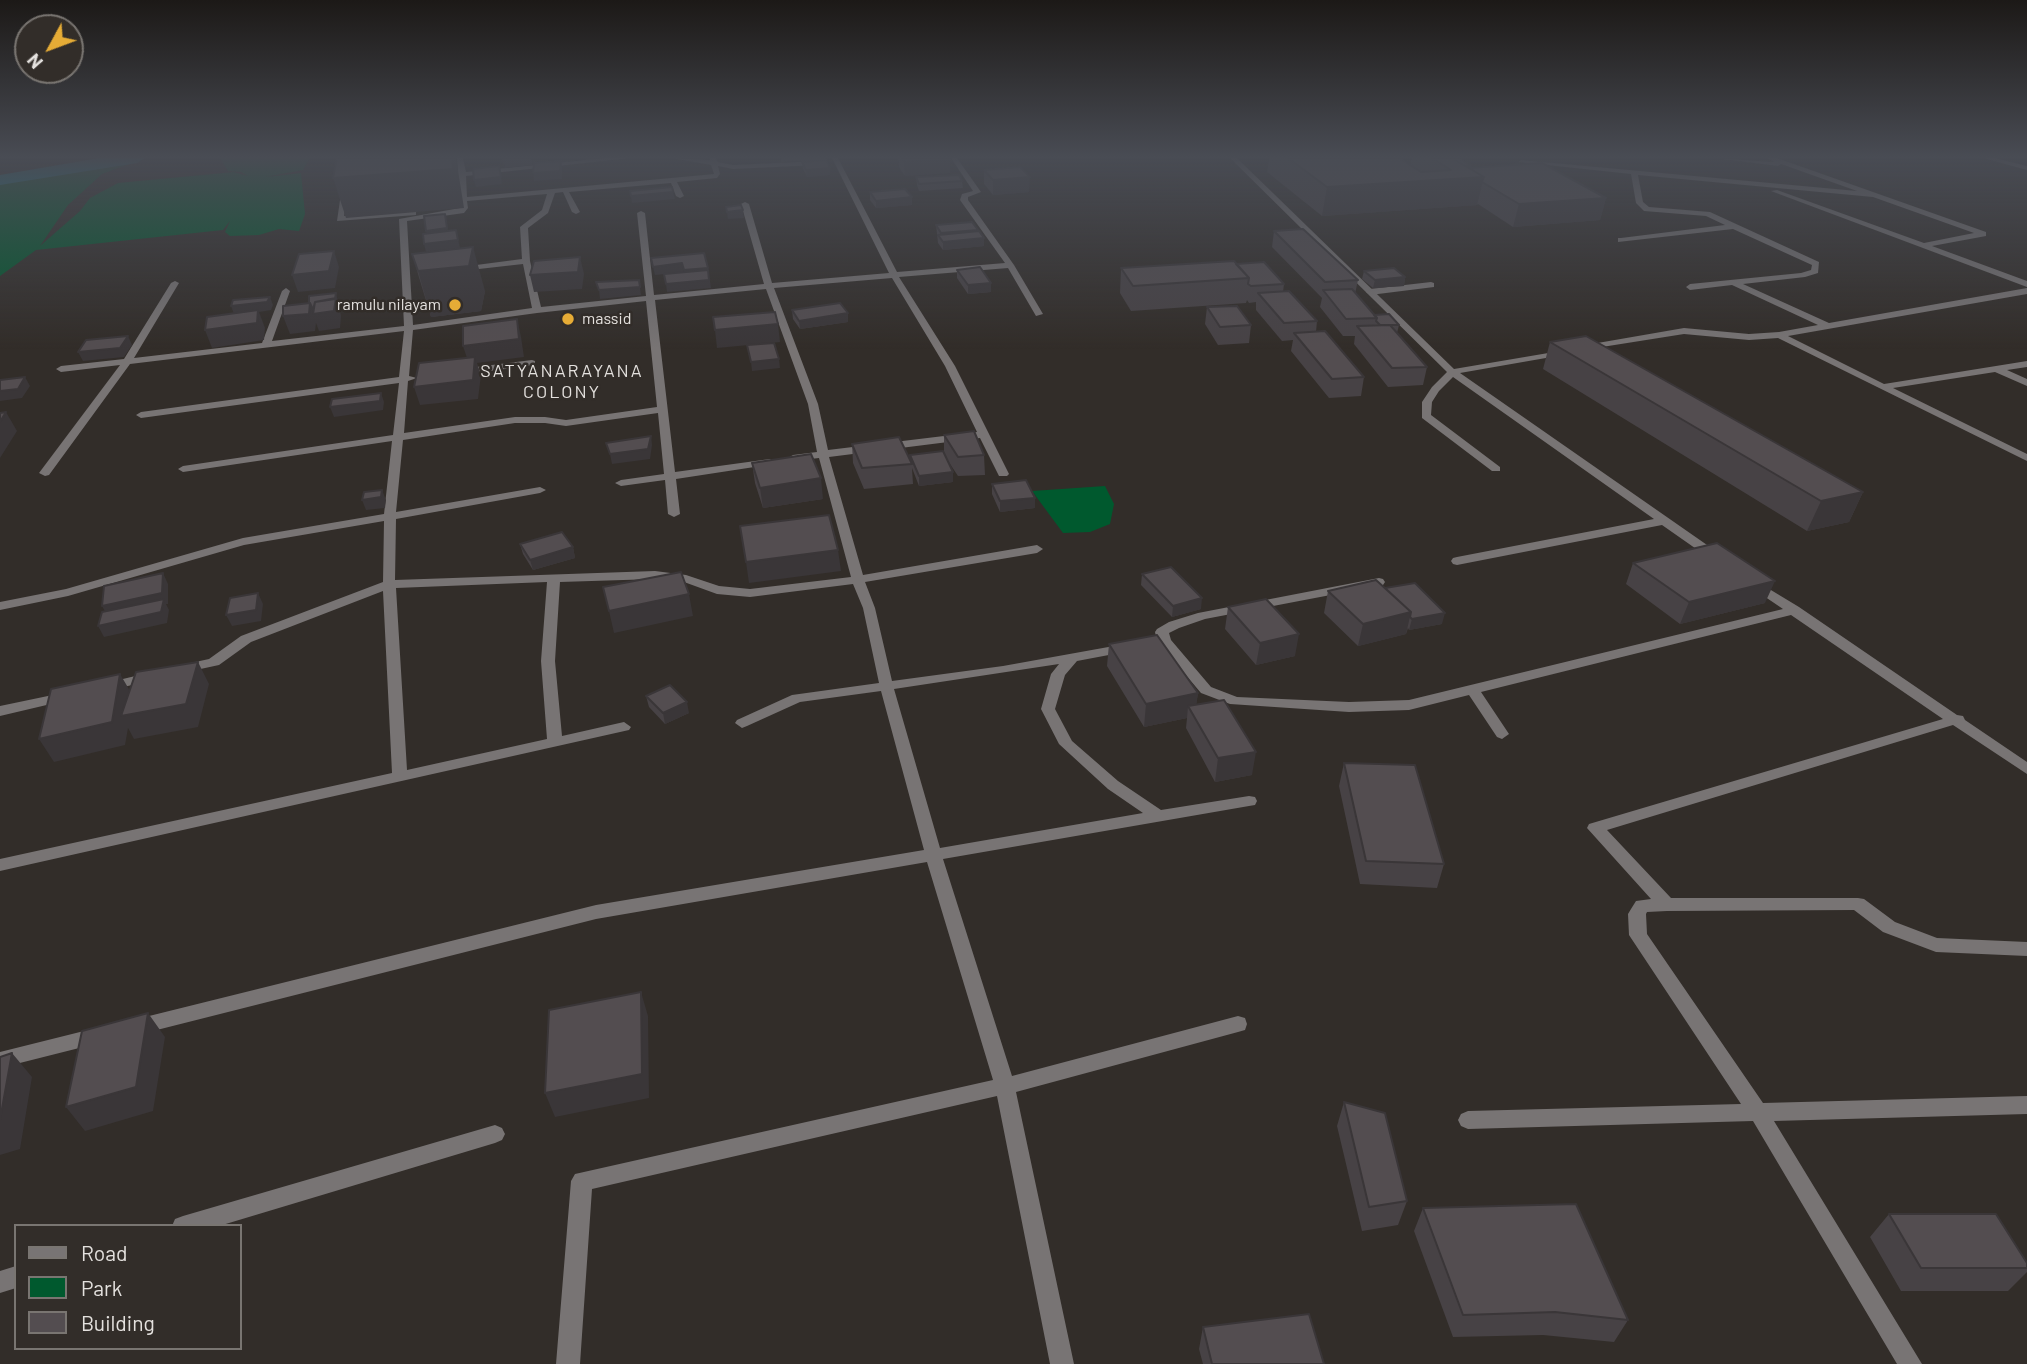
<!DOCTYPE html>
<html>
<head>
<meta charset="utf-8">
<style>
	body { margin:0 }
	#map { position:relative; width:2027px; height:1364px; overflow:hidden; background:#322d29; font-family:Barlow,sans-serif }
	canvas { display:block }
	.legend { position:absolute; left:14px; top:1224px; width:228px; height:126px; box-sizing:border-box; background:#322d29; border:2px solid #797571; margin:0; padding:9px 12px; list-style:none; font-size:21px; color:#e4e1de }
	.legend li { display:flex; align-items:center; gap:14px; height:35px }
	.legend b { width:35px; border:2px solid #797571 }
	.north { position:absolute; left:14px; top:14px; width:70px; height:70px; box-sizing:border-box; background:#322d29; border:2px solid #797571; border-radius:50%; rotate:229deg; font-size:19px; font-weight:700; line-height:28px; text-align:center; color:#e4e1de }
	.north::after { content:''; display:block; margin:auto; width:24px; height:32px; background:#e6ac36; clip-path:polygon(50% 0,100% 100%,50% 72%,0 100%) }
</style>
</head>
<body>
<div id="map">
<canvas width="2027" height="1364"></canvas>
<ul class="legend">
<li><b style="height:9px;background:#787474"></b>Road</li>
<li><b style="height:19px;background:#00592e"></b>Park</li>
<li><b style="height:19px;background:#534d50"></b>Building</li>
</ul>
<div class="north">N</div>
</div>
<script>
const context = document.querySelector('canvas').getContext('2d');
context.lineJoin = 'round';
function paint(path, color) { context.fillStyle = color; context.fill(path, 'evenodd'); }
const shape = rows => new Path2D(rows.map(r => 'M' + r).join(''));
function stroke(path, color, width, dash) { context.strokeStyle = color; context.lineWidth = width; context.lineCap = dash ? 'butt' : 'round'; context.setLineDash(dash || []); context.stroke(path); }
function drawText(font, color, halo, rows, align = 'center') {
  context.font = font + ' Barlow,sans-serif'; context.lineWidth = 5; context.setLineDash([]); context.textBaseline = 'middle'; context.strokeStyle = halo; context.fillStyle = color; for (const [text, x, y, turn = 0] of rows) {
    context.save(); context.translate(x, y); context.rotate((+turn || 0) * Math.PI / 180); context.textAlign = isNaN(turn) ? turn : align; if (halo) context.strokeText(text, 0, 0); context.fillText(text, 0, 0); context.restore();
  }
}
const green = shape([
	[220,158,310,158,303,170,265,177,301,173,305,214,299,231,279,229,259,235,230,236,225,232,230,221,223,230,36,250,0,276,0,181,30,174,132,163,102,174,68,205,40,246,80,211,90,198,118,183,234,172,248,176,241,172,228,171],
	[1105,486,1114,504,1110,524,1090,532,1063,533,1032,491]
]);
const canal = shape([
	[99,158,145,158,137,163,0,185,0,175,99,158]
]);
const service = shape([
	[1431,282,1434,283,1434,287,1370,295,1366,292,1370,289,1431,282]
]);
const minor = shape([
	[346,158,352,158,344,216,413,211,416,211,416,215,337,221,346,158],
	[457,158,463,158,466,172,605,158,631,158,466,176,467,197,714,174,711,165,671,158,710,160,710,158,716,158,718,162,733,165,819,161,822,163,819,165,733,169,718,166,720,174,717,178,677,182,684,196,680,198,676,196,671,183,569,192,580,212,576,214,572,212,563,192,555,193,548,213,528,228,530,261,541,307,646,296,637,213,641,211,645,213,654,295,764,284,741,204,745,202,749,204,772,283,889,273,832,158,838,158,897,272,1005,263,960,200,962,194,973,191,951,158,957,158,981,192,968,197,968,200,1014,265,1043,314,1036,316,1008,268,899,277,955,366,1009,474,1007,476,999,476,980,438,829,457,863,575,1037,545,1043,549,1037,553,865,582,875,608,892,681,1003,666,1125,644,1130,645,1132,648,1130,651,1077,661,1065,675,1055,709,1072,741,1118,781,1161,810,1249,796,1255,797,1257,801,1255,805,1249,806,943,859,1012,1076,1238,1016,1245,1018,1247,1024,1245,1030,1238,1032,1016,1092,1074,1364,1050,1364,997,1096,592,1189,580,1364,556,1364,571,1181,575,1174,993,1080,927,862,596,919,137,1035,130,1033,128,1027,130,1021,137,1019,596,905,924,850,881,691,800,702,747,726,742,728,735,723,737,720,792,695,879,683,863,608,853,584,750,597,717,594,684,582,655,579,560,582,555,661,562,736,624,722,631,727,629,730,0,871,0,859,392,773,383,591,251,642,219,665,182,673,175,669,177,666,209,659,241,636,383,582,384,521,244,545,68,596,0,610,0,602,66,589,243,538,384,514,392,441,183,472,178,469,183,466,393,435,399,383,141,418,136,415,141,412,399,377,404,331,130,364,49,475,45,476,39,473,120,365,61,372,56,369,61,366,124,359,171,283,175,281,179,283,134,358,262,343,282,291,286,288,290,291,272,341,404,326,399,219,460,208,457,158],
	[547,194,542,210,520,227,522,259,461,267,457,269,461,271,523,264,532,308,413,325,407,221,464,213,468,208,467,201,547,194],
	[892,278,945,366,977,432,828,450,818,404,774,288,892,278],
	[766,289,808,404,817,452,793,455,788,458,793,461,819,458,851,577,750,589,719,586,686,575,655,571,395,580,396,519,540,493,546,490,540,487,396,512,403,440,515,423,545,423,566,426,658,413,664,474,621,480,615,483,621,486,665,480,668,514,674,517,680,514,676,479,774,464,775,462,770,459,675,472,655,300,766,289],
	[646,301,657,407,566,420,545,417,515,417,404,433,408,381,417,378,409,376,413,330,537,313,646,301],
	[547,582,541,661,547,739,407,770,396,588,547,582],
	[1059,664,1051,674,1041,709,1059,744,1108,789,1143,813,940,848,894,689,1059,664],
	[1230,158,1237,158,1454,369,1566,350,1568,352,1563,355,1460,373,1720,554,1722,557,1720,560,1712,560,1662,525,1457,565,1453,564,1451,561,1453,558,1457,557,1654,519,1453,377,1439,391,1432,402,1431,415,1500,467,1500,471,1492,471,1422,418,1422,402,1432,387,1447,372,1230,158],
	[1714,158,1774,162,1767,158,1777,158,1986,232,1986,236,1932,246,2027,281,2027,287,1771,191,1777,190,1924,243,1974,233,1873,197,1638,175,1643,202,1649,207,1710,212,1819,262,1818,273,1805,277,1743,284,1829,323,2027,288,2027,294,1788,336,1884,384,2027,361,2027,367,2007,370,2027,379,2027,386,1995,372,1893,388,2027,454,2027,461,1778,338,1749,340,1684,334,1583,350,1581,348,1586,345,1684,328,1749,334,1779,332,1818,325,1732,285,1690,290,1686,287,1690,284,1801,273,1811,270,1812,265,1733,229,1618,242,1618,238,1621,238,1725,225,1706,216,1644,211,1636,203,1631,174,1518,162,1521,160,1857,191,1781,164,1778,166,1714,158],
	[1983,158,1995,158,2027,166,2027,170,1983,158],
	[532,360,535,361,535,365,460,375,455,372,460,369,532,360],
	[1379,578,1383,579,1385,582,1383,585,1205,619,1179,628,1169,633,1171,640,1211,687,1237,697,1349,702,1409,700,1783,609,1752,588,1750,585,1756,581,1799,607,1957,715,1963,716,1965,720,2027,762,2027,774,1953,725,1607,830,1671,898,1858,898,1864,899,1895,922,1937,938,2027,942,2027,956,1936,952,1883,932,1854,910,1667,911,1647,912,1646,914,1647,934,1763,1103,2027,1096,2027,1114,1774,1121,1922,1364,1897,1364,1753,1121,1468,1129,1461,1126,1458,1120,1461,1114,1468,1111,1741,1104,1629,935,1628,914,1631,909,1636,901,1651,899,1587,828,1589,824,1943,719,1791,615,1481,692,1509,734,1502,739,1497,737,1469,695,1409,710,1349,712,1230,704,1201,693,1157,641,1155,632,1157,629,1169,622,1198,613,1379,578],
	[152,672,157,673,159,676,157,679,107,691,100,687,102,684,152,672],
	[67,692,72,693,74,696,72,699,0,716,0,706,67,692],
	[96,1028,103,1030,106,1036,103,1042,0,1068,0,1052,96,1028],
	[495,1125,502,1128,505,1134,502,1140,495,1143,219,1226,172,1226,175,1219,183,1216,495,1125],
	[16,1266,16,1288,0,1293,0,1271,16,1266]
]);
const wall = shape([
	[781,158,825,158,830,175,807,177,803,169,802,162,805,161,781,162],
	[898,158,950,158,950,173,905,176,899,167],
	[1269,158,1399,158,1410,165,1412,158,1458,158,1471,166,1470,168,1606,198,1600,220,1513,227,1478,204,1477,205,1322,216,1267,172],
	[984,170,1029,192,993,195,984,184],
	[916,177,962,181,963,188,919,191,917,185],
	[870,192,912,197,912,205,876,208,870,200],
	[936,225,978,230,984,246,943,250,938,243],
	[1274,231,1358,280,1355,294,1374,315,1399,325,1397,333,1427,367,1423,385,1388,387,1354,344,1355,336,1343,336,1320,307,1322,298,1272,247],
	[412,254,485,291,481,311,431,317],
	[1236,264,1284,284,1283,292,1317,321,1316,332,1364,377,1361,396,1329,398,1291,351,1293,340,1282,341,1256,310,1256,302,1249,303,1247,300,1246,303,1131,311,1120,293,1121,268],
	[957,270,991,283,991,292,968,294,957,278],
	[1364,271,1405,277,1404,286,1373,288,1362,279],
	[1207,307,1251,325,1249,343,1218,345,1205,324],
	[792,310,848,322,800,329,793,319],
	[1550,342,1863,492,1849,522,1807,531,1543,369],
	[944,435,984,455,985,475,958,476,946,458,953,472,953,482,919,486,912,468,913,484,864,489,853,463,852,444,910,462,910,455,944,453],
	[752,463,823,499,763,508,755,483],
	[992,484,1035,498,1035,508,1000,512,992,494],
	[520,544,573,547,575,558,533,570,523,554],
	[1633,563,1765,603,1680,624,1626,584],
	[1142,574,1201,609,1172,617,1141,585],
	[1385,588,1442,624,1409,630,1408,628,1406,634,1358,646,1324,613,1328,591],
	[1228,607,1295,656,1256,665,1225,629],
	[1109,644,1198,693,1196,704,1252,775,1215,782,1186,728,1187,718,1144,727,1107,666],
	[646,696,689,713,665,724,649,707],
	[1344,763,1444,864,1437,888,1360,884,1339,786],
	[1344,1102,1407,1201,1398,1225,1362,1231,1337,1126],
	[1423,1208,1628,1320,1614,1342,1543,1335,1453,1337,1414,1231],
	[1889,1214,2027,1263,2027,1272,2008,1291,1901,1291,1870,1237],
	[1203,1327,1324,1364,1203,1364,1199,1349]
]);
const shadedWall = shape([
	[452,158,456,158,464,208,346,218,333,178],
	[531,158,533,165,505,168,503,160],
	[586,158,604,158,586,160],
	[950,159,950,173,905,176,904,162],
	[561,161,562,168,562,179,534,181,533,173],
	[499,166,502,184,476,187,474,180],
	[830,168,830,175,807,177,806,170],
	[1030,177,1029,192,993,195,993,180],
	[1484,177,1477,205,1322,216,1327,187],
	[673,192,675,199,632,203,631,196],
	[912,197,912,205,876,208,876,201],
	[1606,198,1600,220,1513,227,1519,204],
	[743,210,744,218,728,219,727,212],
	[445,214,449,236,428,239,426,231],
	[456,230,460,248,426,252,424,244],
	[978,230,978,238,941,241,941,233],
	[984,238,984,246,943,250,943,242],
	[473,247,485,291,481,311,431,317,418,271],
	[334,251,339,267,335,288,298,292,292,275],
	[580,257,584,274,582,289,534,292,530,275],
	[682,263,684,272,655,275,653,267],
	[708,268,711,288,667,292,666,284,686,279,684,270],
	[1405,277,1404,286,1373,288,1375,280],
	[639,280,641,295,600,299,599,290],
	[991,283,991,292,968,294,968,285],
	[336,293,341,316,340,328,319,331,316,323,315,331,290,334,283,316],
	[270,297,273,305,271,310,259,312,265,328,264,340,212,348,205,330,234,314,231,306],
	[848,313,848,322,800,329,799,321],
	[517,319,521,337,524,357,477,363,481,375,478,399,420,405,414,387,469,364,463,346],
	[778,324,780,342,717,348,715,330],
	[128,336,132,345,124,357,83,361,78,352],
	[779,359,780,368,752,371,751,362],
	[25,377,30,386,22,398,0,401,0,391],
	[381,393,384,402,383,410,334,417,330,407],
	[6,412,17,431,0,458,0,422],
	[651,436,652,445,650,459,612,464,610,454],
	[953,472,953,482,919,486,919,476],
	[821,478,823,499,763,508,760,488],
	[382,490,386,500,385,508,366,510,362,500],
	[1863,492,1849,522,1807,531,1821,501],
	[1035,498,1035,508,1000,512,1000,501],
	[573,547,575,558,533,570,530,560],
	[838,550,841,571,749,583,746,562],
	[163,573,168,584,168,604,166,604,169,610,167,623,104,637,98,626,108,617,102,606],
	[1775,581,1765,603,1680,624,1689,602],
	[258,593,263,604,261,621,232,626,226,615],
	[689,594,693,616,614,633,609,611],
	[1202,598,1201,609,1172,617,1173,606],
	[1411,612,1406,634,1358,646,1363,624],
	[1445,613,1442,624,1409,630,1412,619],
	[1299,634,1295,656,1256,665,1260,643],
	[198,662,209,684,198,727,134,739,128,728,125,745,54,762,39,739,120,674,133,696],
	[1198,693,1195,716,1188,706,1187,718,1144,727,1146,704],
	[687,702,689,713,665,724,663,713],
	[1256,752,1252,775,1215,782,1218,758],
	[641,992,648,1016,649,1098,555,1117,545,1093],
	[148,1013,165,1037,153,1111,85,1131,66,1107],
	[12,1053,32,1077,20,1149,0,1155,0,1120]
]);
const building = shape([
	[337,158,452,158,453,169,333,178,337,158],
	[503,158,526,158,503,160,503,158],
	[902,158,950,158,950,159,904,162,902,158],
	[1288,158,1399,158,1421,172,1451,170,1432,158,1452,158,1484,177,1327,187,1288,158],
	[1452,158,1458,158,1471,166,1465,166,1452,158],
	[826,160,830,168,806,170,802,162,826,160],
	[561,161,560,171,533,173,534,163,561,161],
	[1542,163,1606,198,1519,204,1482,182,1484,177,1469,168,1542,163],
	[499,166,501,177,474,180,473,169,499,166],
	[1020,167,1030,177,993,180,984,170,1020,167],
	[959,175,962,181,919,184,916,177,959,175],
	[672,187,673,192,631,196,630,191,672,187],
	[905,189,912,197,876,201,870,192,905,189],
	[741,205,743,210,727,212,726,207,741,205],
	[445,214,447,228,426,231,424,216,445,214],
	[972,222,978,230,941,233,936,225,972,222],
	[1303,229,1358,280,1325,282,1274,231,1303,229],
	[456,230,458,240,424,244,423,234,456,230],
	[979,231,984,238,943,242,938,235,979,231],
	[473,247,469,266,418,271,412,254,473,247],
	[334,251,329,271,292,275,299,254,334,251],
	[704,253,708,268,684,270,682,263,653,267,651,258,704,253],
	[580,257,578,272,530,275,534,261,580,257],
	[1234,261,1249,278,1133,286,1121,268,1234,261],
	[1264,262,1284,284,1251,286,1248,284,1249,278,1236,264,1264,262],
	[980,267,991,283,968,285,957,270,980,267],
	[1394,268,1405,277,1375,280,1364,271,1394,268],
	[708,270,709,280,666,284,664,274,708,270],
	[639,280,640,287,599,290,596,282,639,280],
	[1352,289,1377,318,1346,319,1323,290,1352,289],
	[1289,291,1317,321,1284,323,1258,293,1289,291],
	[336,293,335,299,315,302,313,310,310,303,309,303,309,296,336,293],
	[270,297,267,302,231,306,233,300,270,297],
	[336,298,334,311,313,314,315,302,336,298],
	[310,303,309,314,283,316,283,306,310,303],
	[840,303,848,313,799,321,792,310,840,303],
	[1237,306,1251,325,1220,327,1207,307,1237,306],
	[258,310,257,323,205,330,207,317,258,310],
	[775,312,778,324,715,330,713,317,775,312],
	[1389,314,1399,325,1380,325,1376,321,1377,318,1374,315,1389,314],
	[517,319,519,339,463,346,463,326,517,319],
	[1390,325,1427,367,1392,368,1357,326,1390,325],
	[1325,331,1364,377,1332,379,1294,333,1325,331],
	[128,336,120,348,78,352,86,340,128,336],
	[1586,336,1863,492,1821,501,1550,342,1586,336],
	[774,343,779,359,751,362,747,345,774,343],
	[475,357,473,380,414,387,419,363,475,357],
	[25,377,18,389,0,391,0,380,25,377],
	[381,393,380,401,330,407,332,399,381,393],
	[6,412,0,422,0,413,6,412],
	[974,431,984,455,958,457,944,435,974,431],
	[651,436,648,449,610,454,606,443,651,436],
	[899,437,912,464,862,468,852,444,899,437],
	[943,451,953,472,919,476,910,455,943,451],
	[811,454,821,478,760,488,752,463,811,454],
	[1026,480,1035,498,1000,501,992,484,1026,480],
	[382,490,381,497,362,500,364,492,382,490],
	[829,515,838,550,746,562,740,526,829,515],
	[562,532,573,547,530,560,520,544,562,532],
	[1717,543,1775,581,1689,602,1633,563,1717,543],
	[1171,567,1202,598,1173,606,1142,574,1171,567],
	[681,572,689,594,609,611,603,587,681,572],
	[163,573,162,593,102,606,104,586,163,573],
	[1376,580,1411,612,1363,624,1328,591,1376,580],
	[1415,583,1445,613,1412,619,1410,617,1411,612,1385,588,1415,583],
	[258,593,256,610,226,615,230,598,258,593],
	[164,599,161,612,98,626,102,612,164,599],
	[1266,599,1299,634,1260,643,1228,607,1266,599],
	[1157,635,1198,693,1146,704,1109,644,1157,635],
	[198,662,186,704,121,716,136,672,198,662],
	[120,674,112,722,39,739,51,689,120,674],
	[670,685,687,702,663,713,646,696,670,685],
	[1224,700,1256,752,1218,758,1188,706,1224,700],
	[1344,763,1415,765,1444,864,1366,861,1344,763],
	[641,992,642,1074,545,1093,549,1010,641,992],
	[148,1013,136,1087,66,1107,82,1031,148,1013],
	[12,1053,0,1120,0,1057,12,1053],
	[1344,1102,1385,1113,1407,1201,1369,1207,1344,1102],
	[1576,1204,1628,1320,1555,1312,1463,1315,1423,1208,1576,1204],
	[1889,1214,1996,1214,2027,1263,2027,1268,1921,1268,1889,1214],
	[1309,1314,1324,1364,1212,1364,1203,1327,1309,1314]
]);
const markers = [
	[455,305,7,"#e6ac36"],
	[568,319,7,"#e6ac36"]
];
const farPoinames = [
	["ramulu nilayam",441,305],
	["massid",582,319,"left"]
];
const farNeighbourhoodnames = [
	["SATYANARAYANA",562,371],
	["COLONY",562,392]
];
paint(green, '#00592e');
paint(canal, '#108091');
paint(service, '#787474');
paint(minor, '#787474');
paint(wall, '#474245');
paint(shadedWall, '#3a3638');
paint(building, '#534d50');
stroke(building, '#3a3638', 2);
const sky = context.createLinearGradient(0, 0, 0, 349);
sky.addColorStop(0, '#1c1917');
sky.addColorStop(0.45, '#494c54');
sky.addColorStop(1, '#494c5400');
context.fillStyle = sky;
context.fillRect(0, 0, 2027, 349);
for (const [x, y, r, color] of markers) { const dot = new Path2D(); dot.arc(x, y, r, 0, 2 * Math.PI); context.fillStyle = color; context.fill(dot); stroke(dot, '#322d29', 2.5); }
drawText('16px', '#e4e1de', '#322d29', farPoinames, 'right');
context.letterSpacing = '2px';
drawText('18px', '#e4e1de', '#322d29', farNeighbourhoodnames);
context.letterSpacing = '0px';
</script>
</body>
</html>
